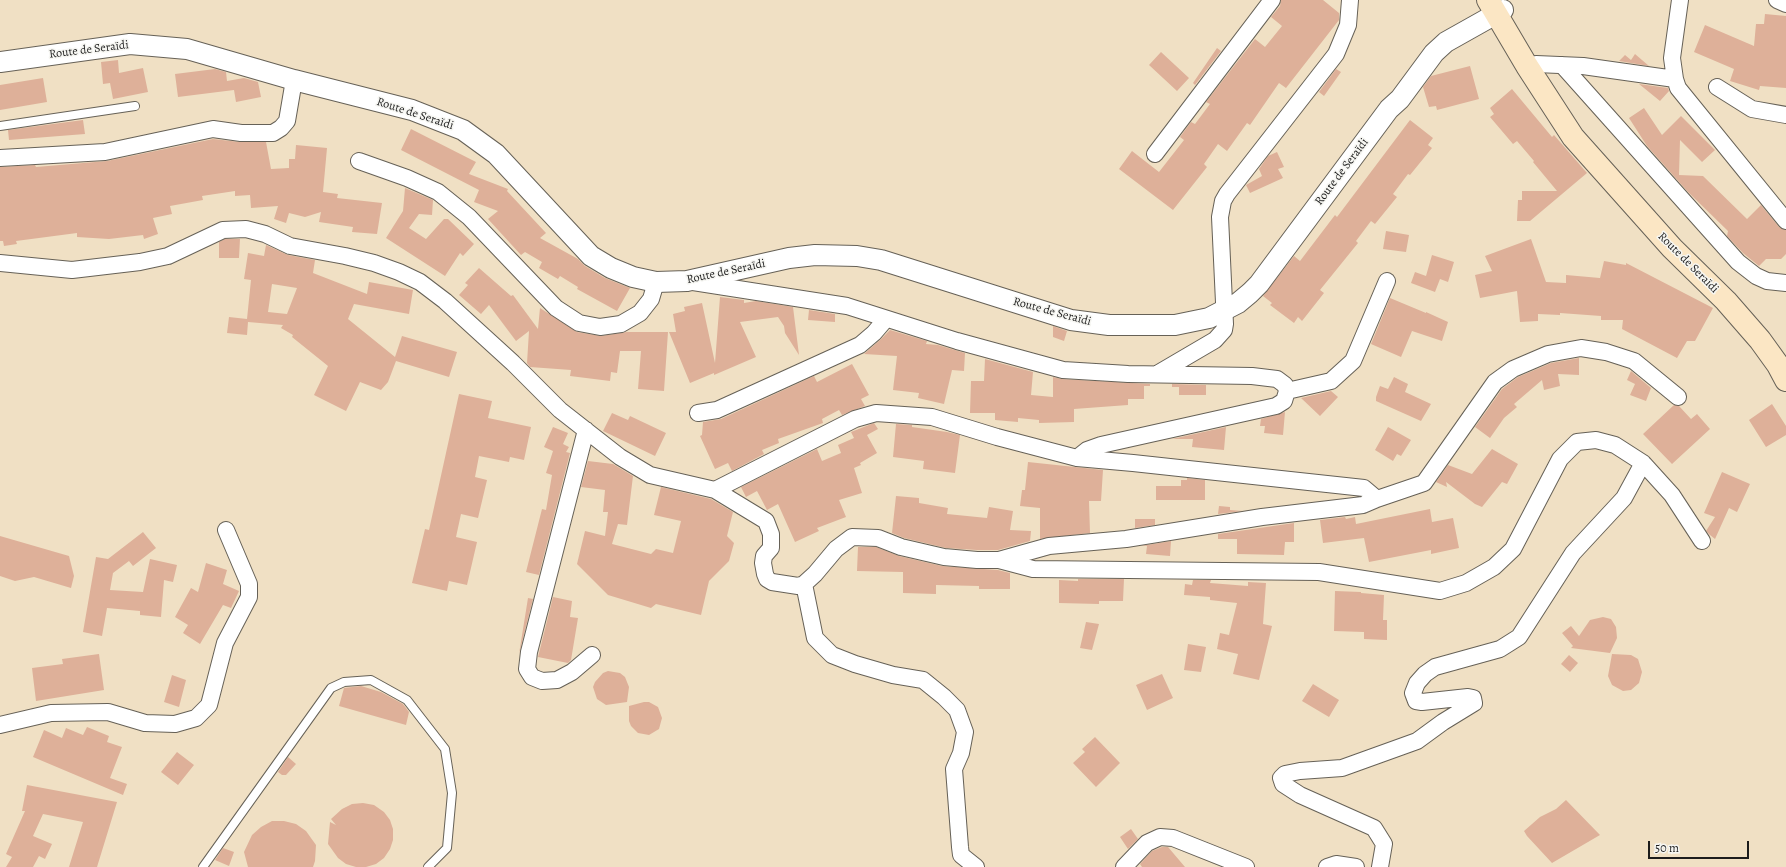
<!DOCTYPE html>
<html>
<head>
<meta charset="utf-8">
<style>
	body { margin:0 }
	#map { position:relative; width:1786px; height:867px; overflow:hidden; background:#f0e0c4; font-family:Alegreya,serif }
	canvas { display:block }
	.scale { position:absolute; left:1648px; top:841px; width:101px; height:18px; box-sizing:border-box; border:2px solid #1c1c1c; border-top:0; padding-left:5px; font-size:12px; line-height:14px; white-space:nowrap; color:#1c1c1c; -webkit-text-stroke:3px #f6f6f2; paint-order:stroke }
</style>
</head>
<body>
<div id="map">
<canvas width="1786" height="867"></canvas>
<div class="scale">50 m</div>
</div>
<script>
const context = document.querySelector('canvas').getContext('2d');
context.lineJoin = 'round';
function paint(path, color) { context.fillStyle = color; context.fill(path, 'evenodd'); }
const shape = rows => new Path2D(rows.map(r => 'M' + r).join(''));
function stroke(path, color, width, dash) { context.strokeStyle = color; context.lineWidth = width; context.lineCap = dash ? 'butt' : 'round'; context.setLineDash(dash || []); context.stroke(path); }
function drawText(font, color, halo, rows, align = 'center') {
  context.font = font + ' Alegreya,serif'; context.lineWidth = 3; context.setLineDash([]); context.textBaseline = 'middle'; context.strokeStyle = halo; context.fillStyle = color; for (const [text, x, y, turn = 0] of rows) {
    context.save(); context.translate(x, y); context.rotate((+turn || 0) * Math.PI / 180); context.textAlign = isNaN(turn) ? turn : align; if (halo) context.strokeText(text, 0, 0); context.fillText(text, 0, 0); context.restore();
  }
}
const building = shape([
	[1281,0,1323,0,1339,13,1339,20,1286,88,1279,83,1250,125,1247,123,1227,151,1218,144,1204,164,1207,167,1173,210,1119,169,1132,151,1159,172,1184,140,1180,137,1191,122,1195,124,1210,104,1206,102,1255,39,1265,47,1282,26,1271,17,1280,6],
	[1765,14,1786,16,1786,88,1760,86,1759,90,1730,81,1734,69,1694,52,1705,25,1754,46,1756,24,1764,24],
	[1217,48,1221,51,1195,85,1193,83],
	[1161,52,1189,78,1177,91,1149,65],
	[1635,54,1649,66,1619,61,1625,55,1631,60],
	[118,60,119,73,143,68,148,92,113,99,110,83,103,84,101,62],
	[1470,66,1479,99,1437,110,1436,106,1429,107,1423,87,1431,76],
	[215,69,226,72,227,81,244,78,258,82,261,97,236,102,234,90,178,97,175,74],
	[1336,69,1341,72,1324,96,1319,92],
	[43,78,47,102,0,110,0,85],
	[1639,84,1668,88,1669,91,1660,101],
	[1512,89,1552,137,1554,135,1587,173,1530,221,1517,221,1518,200,1522,200,1522,191,1557,191,1533,162,1534,161,1517,141,1513,144,1490,117,1494,114,1490,108],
	[1644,108,1662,135,1681,116,1715,150,1702,162,1680,140,1679,175,1703,176,1747,219,1761,205,1779,227,1786,230,1786,254,1781,259,1766,259,1759,266,1743,253,1727,236,1728,231,1688,192,1647,146,1629,118],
	[83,120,85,134,9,140,8,130],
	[1410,120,1433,138,1428,145,1432,148,1410,175,1408,174,1393,194,1397,197,1375,224,1371,221,1356,241,1358,243,1320,290,1324,293,1302,321,1298,317,1294,323,1270,305,1272,303,1263,296,1294,256,1300,261,1335,215,1337,217],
	[411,129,476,162,469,174,508,189,507,191,546,233,540,238,578,259,585,266,605,278,630,288,617,311,577,289,578,287,560,276,558,279,539,268,542,262,525,252,521,255,488,219,498,211,474,202,479,190,401,150],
	[213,139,240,142,266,142,271,169,289,168,289,159,295,159,296,145,327,148,323,192,338,194,337,198,382,203,377,234,352,232,353,227,319,222,321,212,305,217,289,213,286,223,274,219,278,206,251,208,250,195,235,196,235,191,202,196,203,200,170,206,172,214,153,218,158,234,144,239,143,235,109,239,77,237,77,233,16,241,17,244,4,246,3,241,0,241,0,167,35,165,36,167,107,161],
	[1277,152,1284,167,1278,169,1283,178,1250,193,1246,185,1262,176,1259,169,1268,156],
	[405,188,433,200,432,215,419,214,409,228,426,239,444,219,448,219,474,244,463,256,460,253,445,276,386,238,403,211],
	[1386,231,1409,235,1406,252,1383,249],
	[225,239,240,239,239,258,219,258,219,242],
	[1531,239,1546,282,1566,283,1566,275,1600,278,1604,261,1626,265,1626,263,1713,308,1695,341,1687,341,1677,358,1622,329,1623,320,1601,320,1601,316,1560,313,1560,315,1538,314,1538,321,1520,322,1517,291,1480,298,1475,275,1492,271,1485,256],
	[266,245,288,255,315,260,313,273,367,294,369,282,413,290,409,314,354,304,348,319,395,357,402,336,457,352,449,377,396,361,388,382,381,390,360,382,346,411,314,395,328,366,292,337,293,335,281,328,283,325,248,322,247,335,227,333,229,317,247,319,251,280,244,279,248,253,264,256],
	[272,284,297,288,287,314,268,312],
	[1432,255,1454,262,1448,282,1440,279,1435,292,1411,283,1415,272,1426,276],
	[479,268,511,296,513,295,538,329,540,308,577,332,601,336,627,332,668,332,664,391,638,389,641,351,620,351,617,373,611,372,610,381,570,376,571,370,530,367,527,363,529,331,516,341,489,305,481,314,459,295,468,285,465,283],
	[720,297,744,300,744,303,756,301,793,307,799,355,785,333,784,326,778,317,740,322,756,357,714,375,714,373,690,383,669,332,676,332,673,314,685,311,684,307,702,303,715,363],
	[1390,298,1426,313,1426,312,1448,322,1442,341,1412,331,1401,357,1371,344],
	[809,310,835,314,835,322,808,320],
	[1053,326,1067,331,1064,341,1053,337],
	[890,330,927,341,926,344,938,345,965,353,964,371,952,370,944,404,918,398,919,393,893,390,897,356,864,354,880,340],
	[1579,358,1579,375,1558,374,1560,386,1544,390,1542,380,1514,404,1517,407,1504,418,1490,438,1475,427,1502,389,1518,377,1551,363],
	[985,359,1033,372,1031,395,1053,397,1053,377,1062,379,1150,384,1150,386,1144,386,1144,399,1128,399,1128,405,1074,409,1074,422,1039,423,1039,420,1018,418,1018,422,995,420,995,413,970,413,971,381,984,381],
	[852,364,869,395,861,399,865,406,842,415,839,410,822,419,823,423,778,439,779,443,762,450,764,454,732,471,728,463,715,469,700,436,702,435,703,422,721,419,814,376,817,382],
	[1631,371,1651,388,1646,401,1630,395,1635,384,1627,380],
	[1394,377,1408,384,1405,392,1431,404,1421,421,1376,401,1376,397,1380,386,1388,389],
	[1172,384,1206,385,1206,395,1179,395,1179,387,1172,387],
	[1331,391,1338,397,1320,416,1301,398],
	[459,394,492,401,488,418,531,427,524,460,510,457,509,462,479,456,475,477,487,480,478,518,461,514,456,537,477,542,467,585,449,581,447,591,412,583,425,529,429,530],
	[1772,404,1786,426,1786,435,1766,447,1749,420],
	[1674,405,1679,406,1691,419,1697,414,1710,429,1672,464,1643,434],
	[1285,412,1283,435,1264,433,1265,426,1260,426,1261,419],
	[612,413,628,420,630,416,666,433,655,456,603,431],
	[874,423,878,429,867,435,877,453,860,463,861,465,854,468,862,493,839,500,846,517,817,528,819,531,795,542,778,504,767,510,757,491,746,497,741,487,817,449,822,461,841,453,838,445,854,438,851,432],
	[896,424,912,425,912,427,947,432,960,435,955,473,923,469,924,461,893,457],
	[553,427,568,433,563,444,569,447,566,452,570,453,539,575,526,572,542,509,546,510,552,475,546,473,553,451,544,447],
	[1226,427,1224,450,1192,447,1193,439,1172,439],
	[1388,427,1411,440,1401,456,1397,454,1393,461,1375,450],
	[1492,449,1518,464,1507,484,1502,482,1482,507,1475,504,1446,482,1447,487,1436,482,1448,465,1472,474],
	[588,461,613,464,633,476,627,525,618,524,612,544,651,554,656,549,673,553,681,521,654,515,661,487,711,499,733,512,727,536,734,543,729,561,709,581,701,615,656,604,651,608,608,595,577,564,585,531,605,536,608,512,603,512,605,490,581,487],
	[1028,462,1103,470,1101,501,1089,501,1090,533,1040,539,1040,508,1020,506,1022,490,1025,490],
	[1722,472,1750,484,1737,512,1729,508,1715,539,1710,535,1706,531,1715,517,1704,513],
	[1187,478,1205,480,1205,500,1156,500,1156,486,1181,486,1181,480,1187,480],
	[896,496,919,498,919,503,948,508,947,514,987,518,989,507,1013,511,1010,530,1031,531,1030,541,998,550,977,550,946,548,904,538,892,533],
	[1219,506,1230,507,1230,510,1243,511,1218,514],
	[1430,509,1432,522,1453,518,1459,548,1431,554,1431,550,1369,562,1364,538,1323,543,1320,520,1345,517,1346,519,1355,517,1356,524],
	[1135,519,1155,519,1155,525,1135,528],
	[1294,523,1294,542,1285,542,1284,555,1237,554,1237,539,1218,539,1218,534],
	[143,532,156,548,133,566,129,561,113,573,110,590,143,592,150,559,177,565,173,582,164,580,161,617,140,615,140,611,107,608,102,636,83,632,96,557,108,559],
	[0,536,69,556,74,576,71,588,34,577,15,581,0,576],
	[1171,541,1170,556,1146,554,1147,546,1141,546],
	[858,547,876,547,899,556,942,566,998,570,1010,573,1010,589,979,589,979,586,936,585,936,594,903,593,903,572,857,571],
	[206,563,227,570,223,584,239,591,231,608,223,605,200,644,183,633,188,625,175,617,191,588,198,592],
	[1078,579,1124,579,1123,601,1099,601,1099,604,1059,603,1059,580,1078,581],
	[1193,580,1211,580,1210,583,1248,586,1248,582,1266,583,1263,624,1272,626,1259,680,1233,674,1238,654,1217,649,1220,633,1229,635,1237,603,1210,600,1210,597,1184,595,1185,584,1192,585],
	[1335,591,1361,592,1361,593,1384,595,1383,620,1387,620,1387,640,1364,639,1364,632,1334,631],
	[553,597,572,601,570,617,578,618,571,660,568,663,538,657],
	[528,598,533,599,519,654],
	[1603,617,1611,619,1616,627,1617,638,1610,653,1571,648,1573,646,1562,633,1571,626,1579,636,1590,620],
	[1086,622,1099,624,1092,650,1080,648],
	[1188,644,1206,647,1201,672,1184,670],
	[99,654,104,690,36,701,32,668,63,664,62,659],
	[1612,654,1631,655,1638,659,1642,672,1639,683,1631,690,1623,691,1612,685,1608,676],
	[1569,655,1578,663,1570,672,1561,664],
	[608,671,620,673,625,677,629,687,627,702,606,705,597,699,593,687,595,682,603,673],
	[1162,674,1173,698,1147,710,1136,685],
	[172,675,186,680,179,707,164,702],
	[1313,684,1339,700,1329,717,1302,701],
	[361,686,381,692,403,704,409,712,406,725,339,706,344,688],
	[644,702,649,702,658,707,662,718,659,729,649,735,638,733,631,726,629,721,629,706],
	[87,727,109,736,107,742,122,747,110,778,127,784,123,795,33,757,44,730,62,738,66,728,83,735],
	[1095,737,1120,763,1096,787,1073,763,1085,752,1082,749],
	[177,752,194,765,178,785,161,772],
	[288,757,296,764,286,775,282,775,278,772],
	[27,785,117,802,97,867,69,867,83,822,43,814,33,836,52,844,45,859,39,856,33,867,6,867,12,857,6,854,25,811,22,811],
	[1566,800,1600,835,1552,863,1527,836,1524,831,1540,817,1556,809],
	[363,803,374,805,384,812,390,820,393,829,393,840,390,849,384,858,376,864,366,867,356,867,346,864,338,858,328,844,330,822,336,825,331,819,342,809,352,804],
	[272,821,284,821,296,824,306,831,316,845,315,861,313,867,248,867,244,852,252,835,261,827],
	[1131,829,1138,839,1128,849,1120,837],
	[1162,847,1168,847,1185,867,1142,867,1140,864,1152,851],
	[223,848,234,852,229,866,215,860]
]);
const service = shape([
	[0,126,135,106],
	[203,867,331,688,344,682,371,680,407,700,445,749,452,793,447,848,428,867]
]);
const minor = shape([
	[1680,0,1672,58,1675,79,1678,88,1786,221],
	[1777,0,1786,4],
	[1536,64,1583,66,1675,79],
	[1562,65,1738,262,1756,276,1767,281,1786,283],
	[1717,87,1752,109,1786,115],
	[1155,154,1272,0],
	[0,158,105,152,213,129,241,133,273,133,281,128,287,121,294,80],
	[359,161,407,178,438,192,469,217,556,308,579,323,600,327,621,324,640,313,651,299,656,282],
	[0,263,72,270,140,262,168,256,223,230,246,229,265,234,290,246,345,256,374,263,399,272,420,282,445,301,513,363,560,410,620,457,650,475,715,490,761,518,766,521,771,534,771,548,764,556,763,563,765,574,767,579,772,582,798,586,804,584,815,574,836,549,852,537,878,538,901,547,944,557,977,560,999,560,1033,569,1319,572,1440,591,1466,583,1494,567,1513,549,1560,459,1577,442,1596,440,1615,445,1643,463,1672,495,1702,541],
	[693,282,847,306,957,341,1063,370,1128,374,1252,376,1277,379,1285,385,1287,391],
	[1157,374,1215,340,1224,330,1225,324,1220,217,1223,201,1227,194,1336,54,1348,25,1350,0],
	[698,413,717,410,860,345,874,333,886,319],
	[586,430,529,652,527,669,532,677,542,681,557,680,572,672,592,655],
	[1077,458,1087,450,1101,445,1276,406,1284,401,1287,391,1331,381,1353,361,1387,281],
	[715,490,855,419,876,413,932,417,997,437,1077,458,1133,463,1364,488,1377,499,1424,483,1495,382,1513,369,1548,354,1581,348,1606,352,1634,361,1678,397],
	[999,560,1049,546,1126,539,1262,517,1363,505,1377,499],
	[804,584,815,638,832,655,855,664,893,675,923,680,944,697,957,710,965,732,961,753,954,769,960,847,961,855,976,867],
	[0,725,51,713,108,712,145,723,175,724,196,718,209,705,225,643,249,597,249,584,226,530],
	[1124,867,1147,843,1160,837,1173,838,1246,867],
	[1327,867,1336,864,1356,867],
	[1380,867,1384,844,1374,828,1300,795,1283,784,1281,778,1285,774,1300,771,1342,768,1417,741,1443,722,1474,703,1473,698,1468,697,1422,702,1416,701,1413,693,1417,683,1425,674,1435,667,1500,649,1519,637,1573,553,1624,498,1643,463]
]);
const tertiary = shape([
	[0,62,130,44,187,49,294,80,412,110,463,130,496,154,591,256,611,268,633,277,656,282,687,281,789,258,815,255,857,256,881,260,1071,320,1109,325,1175,325,1209,318,1238,303,1250,293,1259,284,1389,109,1400,99,1434,53,1446,42,1503,10]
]);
const secondary = shape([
	[1488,0,1527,66,1573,137,1672,248,1726,301,1760,340,1778,365,1786,380]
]);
const streetNames = [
	["Route de Seraïdi",89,50,-7],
	["Route de Seraïdi",415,114,18],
	["Route de Seraïdi",1342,172,-53],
	["Route de Seraïdi",1688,263,45],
	["Route de Seraïdi",726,272,-12],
	["Route de Seraïdi",1052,312,15]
];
paint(building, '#deb099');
stroke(service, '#666157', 10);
stroke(minor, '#666157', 18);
stroke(tertiary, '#666157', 22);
stroke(secondary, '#666157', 24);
stroke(service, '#fff', 8);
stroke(minor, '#fff', 16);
stroke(tertiary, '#fff', 20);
stroke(secondary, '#fbe6c4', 22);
drawText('12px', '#1c1c1c', '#f6f6f2', streetNames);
</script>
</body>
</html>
